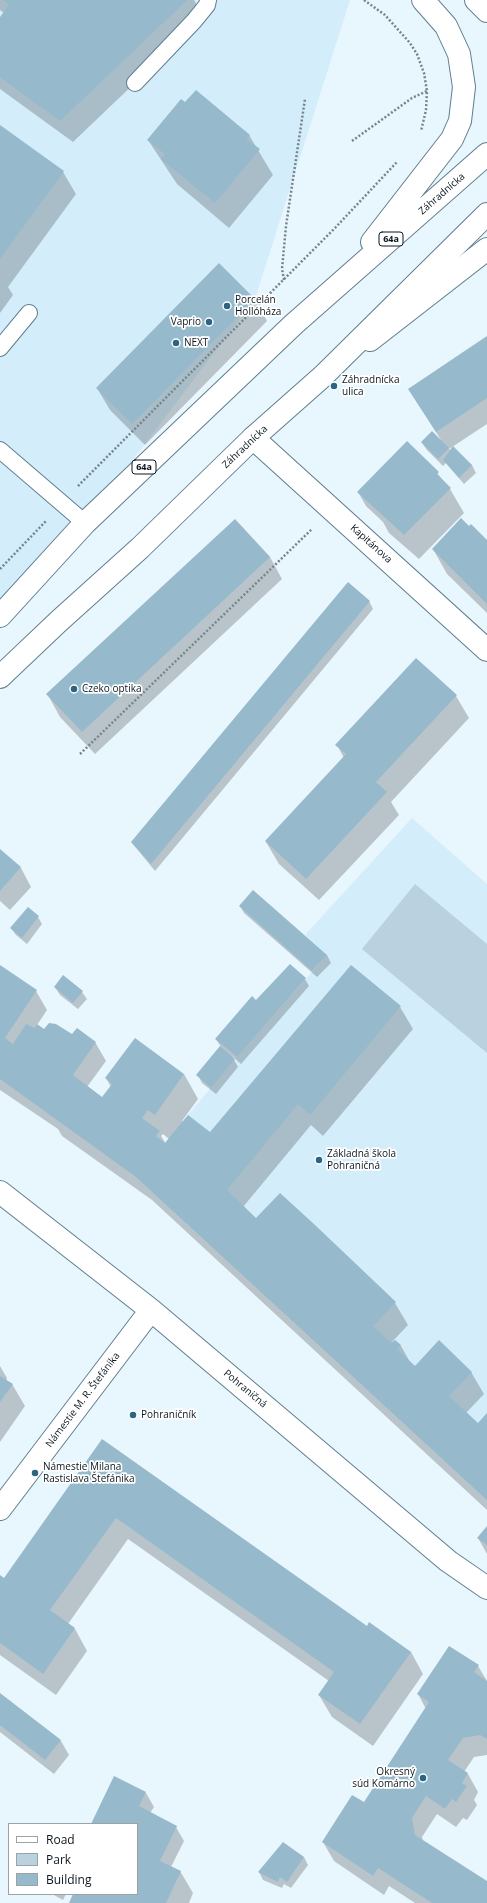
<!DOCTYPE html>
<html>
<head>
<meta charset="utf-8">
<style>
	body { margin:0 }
	#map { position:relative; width:487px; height:1903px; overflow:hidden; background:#e8f6fd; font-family:"Open Sans",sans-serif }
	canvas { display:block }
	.legend { position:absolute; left:8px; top:1823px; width:130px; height:72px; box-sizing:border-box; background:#fff; border:1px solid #9da2a5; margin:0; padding:5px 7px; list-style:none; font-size:12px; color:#0b171e }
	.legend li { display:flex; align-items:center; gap:8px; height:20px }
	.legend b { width:20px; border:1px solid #9da2a5 }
</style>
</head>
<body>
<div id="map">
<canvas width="487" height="1903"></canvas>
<ul class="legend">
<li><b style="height:5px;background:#fff"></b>Road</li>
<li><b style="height:11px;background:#bad2df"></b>Park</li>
<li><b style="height:11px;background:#96b9cc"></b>Building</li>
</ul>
</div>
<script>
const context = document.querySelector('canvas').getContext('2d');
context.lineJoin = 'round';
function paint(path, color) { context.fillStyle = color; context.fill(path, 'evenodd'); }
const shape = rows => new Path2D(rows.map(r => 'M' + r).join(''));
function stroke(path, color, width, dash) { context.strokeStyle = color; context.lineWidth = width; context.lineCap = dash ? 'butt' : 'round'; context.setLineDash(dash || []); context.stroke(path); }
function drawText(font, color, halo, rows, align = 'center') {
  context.font = font + ' "Open Sans",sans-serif'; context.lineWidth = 3.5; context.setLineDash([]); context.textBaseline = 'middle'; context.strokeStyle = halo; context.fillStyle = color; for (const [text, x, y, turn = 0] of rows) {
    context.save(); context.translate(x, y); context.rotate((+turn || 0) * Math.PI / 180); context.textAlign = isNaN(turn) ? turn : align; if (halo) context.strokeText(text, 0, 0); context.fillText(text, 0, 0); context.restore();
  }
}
const built = shape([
	[0,0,350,0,255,299,85,523,0,616],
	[412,818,487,884,487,1500,136,1177,235,1059,327,955,305,935]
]);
const green = shape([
	[415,884,487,944,487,1053,362,949]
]);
const shadow = shape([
	[0,0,194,0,204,17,73,142,0,89,0,19,4,13,0,10],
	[0,126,63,172,76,194,8,287,13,295,0,313],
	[249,135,273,175,229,228,177,184,148,140],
	[255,299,267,321,145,445,110,410,97,388],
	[487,337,487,424,449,449,472,465,476,473,464,484,446,463,443,466,427,450,422,443,441,440,409,389],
	[429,463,450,489,464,513,419,559,389,533,383,522,366,506,358,492],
	[235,520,270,557,282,579,95,754,60,717,48,695],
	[469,527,487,541,487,613,447,574,433,549],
	[369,601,373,609,155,871,132,843],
	[416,659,456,696,469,718,391,802,399,815,319,900,279,864,266,842,344,758,337,745],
	[0,850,21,868,31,887,10,910,0,901],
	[240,906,327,955,331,963,317,977,244,913],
	[38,917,42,924,27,944,16,935,11,928],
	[0,967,36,991,47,1010,37,1025,45,1030,95,1042,106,1061,87,1087,102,1098,111,1087,106,1078,184,1074,198,1099,182,1121,210,1133,400,1007,413,1029,323,1136,311,1125,243,1207,256,1220,395,1303,408,1325,391,1343,395,1341,401,1346,410,1362,415,1367,471,1372,484,1394,466,1413,478,1424,487,1414,487,1510,152,1200,62,1136,58,1129,0,1090],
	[163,1134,169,1139,166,1144,161,1136],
	[305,979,309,986,241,1064,232,1056,238,1067,216,1094,202,1083,198,1075,221,1047,216,1039,256,1001],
	[55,987,82,992,87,999,78,1009,60,995],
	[0,1366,7,1378,6,1381,12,1384,25,1406,0,1442],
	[103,1440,367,1627,369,1624,411,1652,423,1674,373,1746,332,1717,319,1695,329,1681,128,1539,68,1624,75,1629,87,1651,56,1695,0,1655,0,1576,4,1579],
	[487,1528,487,1554,478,1538],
	[449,1647,478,1666,487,1681,487,1755,474,1757,464,1772,468,1774,478,1792,474,1800,477,1805,467,1820,463,1818,456,1827,437,1814,422,1837,423,1841,487,1883,487,1903,415,1903,389,1886,384,1895,334,1861,323,1842,365,1804,426,1709,418,1694],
	[0,1694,61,1741,69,1755,54,1774,0,1732],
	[146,1793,154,1807,150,1813,176,1827,184,1841,171,1867,180,1871,193,1893,189,1903,70,1903,74,1894,137,1894,137,1824,92,1824],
	[304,1857,308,1865,291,1888,284,1884,282,1888,263,1880,259,1872],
	[52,1894,66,1894,63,1900]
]);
const building = shape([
	[3,0,187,0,60,121,0,77,0,17,9,5],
	[196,90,250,135,246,139,260,149,215,203,161,159,165,154,147,140,181,99,185,102],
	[0,125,64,171,0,259],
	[219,263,255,299,132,424,96,388],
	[487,336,487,398,436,432,408,389],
	[432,431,449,448,438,459,421,442],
	[407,441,439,472,437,474,451,488,404,535,357,492],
	[453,446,472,465,459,478,443,460],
	[461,518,469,526,471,524,487,540,487,604,432,549],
	[235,519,270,557,82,732,46,694],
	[348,582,370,601,151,864,131,842],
	[416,658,457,695,376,782,387,792,306,879,265,841,346,754,335,745],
	[0,849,21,867,0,891],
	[253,890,327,955,312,971,239,906],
	[28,907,39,916,22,938,10,928],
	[290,964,306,978,237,1057,215,1039,252,996,256,1000],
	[0,965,37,990,5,1038,13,1044,26,1024,35,1028,37,1024,44,1029,49,1023,56,1024,72,1034,77,1028,96,1042,73,1075,102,1097,112,1084,105,1078,135,1038,184,1074,155,1115,148,1110,142,1118,160,1131,156,1136,165,1143,188,1115,210,1132,351,965,401,1006,310,1115,298,1104,227,1190,256,1218,280,1193,315,1225,396,1302,373,1326,391,1343,395,1340,401,1345,397,1349,415,1366,439,1340,472,1372,449,1396,478,1423,487,1413,487,1500,136,1177,0,1079],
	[63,975,83,991,73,1003,54,987],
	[220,1046,235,1059,211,1088,196,1075],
	[0,1376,13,1384,0,1402],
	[102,1439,367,1626,369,1622,411,1652,360,1724,318,1695,334,1672,116,1518,50,1610,75,1628,43,1674,0,1643,0,1575,4,1578],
	[487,1526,487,1545,477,1538],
	[449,1646,479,1665,474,1672,487,1681,487,1739,480,1735,463,1738,448,1760,468,1773,462,1783,467,1786,456,1802,452,1799,445,1809,426,1796,412,1818,415,1835,487,1881,487,1903,432,1903,378,1868,373,1876,322,1842,352,1795,364,1802,429,1702,417,1694],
	[0,1693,61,1740,45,1760,0,1725],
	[114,1776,146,1792,139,1806,177,1826,160,1861,181,1871,166,1903,69,1903,73,1894,137,1894,137,1824,91,1824],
	[283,1842,304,1857,287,1882,280,1877,278,1882,258,1872]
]);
const path = shape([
	[364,0,385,15,410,43,417,54,424,73,427,91,426,110,421,131],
	[352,141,412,98,427,91],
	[284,280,282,269,286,226,305,99],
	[78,486,335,228,397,162],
	[0,569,46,521],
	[80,754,312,529]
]);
const service = shape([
	[135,83,194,21,207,5,208,0],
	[0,348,29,313],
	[0,450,85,523]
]);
const minor = shape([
	[370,340,487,249],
	[253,438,487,650],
	[0,1192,151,1310,448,1561,487,1588],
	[0,1509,151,1310]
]);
const primary = shape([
	[476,0,487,11],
	[372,242,452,139,460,121,464,87,459,54,446,26,423,0],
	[0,616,85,523,294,324,487,154],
	[0,677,59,621,140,548,253,438,323,376,487,214]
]);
const markers = [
	[227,306,4,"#2d647f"],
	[209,322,4,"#2d647f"],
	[176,343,4,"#2d647f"],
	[334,386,4,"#2d647f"],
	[74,689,4,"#2d647f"],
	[319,1160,4,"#2d647f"],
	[133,1415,4,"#2d647f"],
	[35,1473,4,"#2d647f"],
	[423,1778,4,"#2d647f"]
];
const shields = [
	[391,239,24],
	[144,467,24]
];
const shieldNames = [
	["64a",391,239],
	["64a",144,467]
];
const streetNames = [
	["Záhradnícka",442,194,-41],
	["Záhradnícka",245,447,-43],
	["Kapitánova",371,544,42],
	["Pohraničná",245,1389,40],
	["Námestie M. R. Štefánika",83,1400,-53]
];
const poiNames = [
	["Porcelán",235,300],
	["Hollóháza",235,312],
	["Vaprio",201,322,"right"],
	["NEXT",184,343],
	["Záhradnícka",342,380],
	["ulica",342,392],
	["Czeko optika",82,689],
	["Základná škola",327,1154],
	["Pohraničná",327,1166],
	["Pohraničník",141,1415],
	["Námestie Milana",43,1467],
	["Rastislava Štefánika",43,1479],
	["Okresný",415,1772,"right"],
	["súd Komárno",415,1784,"right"]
];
paint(built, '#d4edfb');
paint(green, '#bad2df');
paint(shadow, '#0003');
paint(building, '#96b9cc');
stroke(service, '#5f7e8f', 18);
stroke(minor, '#5f7e8f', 24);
stroke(primary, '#5f7e8f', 24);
stroke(path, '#77848b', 2.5, [2, 2]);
stroke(service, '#fff', 16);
stroke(minor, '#fff', 22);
stroke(primary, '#fff', 22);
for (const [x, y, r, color] of markers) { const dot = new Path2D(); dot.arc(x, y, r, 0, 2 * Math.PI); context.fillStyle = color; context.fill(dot); stroke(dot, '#fff', 1.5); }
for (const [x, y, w] of shields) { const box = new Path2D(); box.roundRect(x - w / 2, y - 7, w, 14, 3); context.fillStyle = '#fff'; context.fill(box); stroke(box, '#0b171e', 1); }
drawText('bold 9px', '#0b171e', null, shieldNames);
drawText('10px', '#0b171e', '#fff', streetNames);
drawText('10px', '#0b171e', '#fff', poiNames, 'left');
</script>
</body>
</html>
